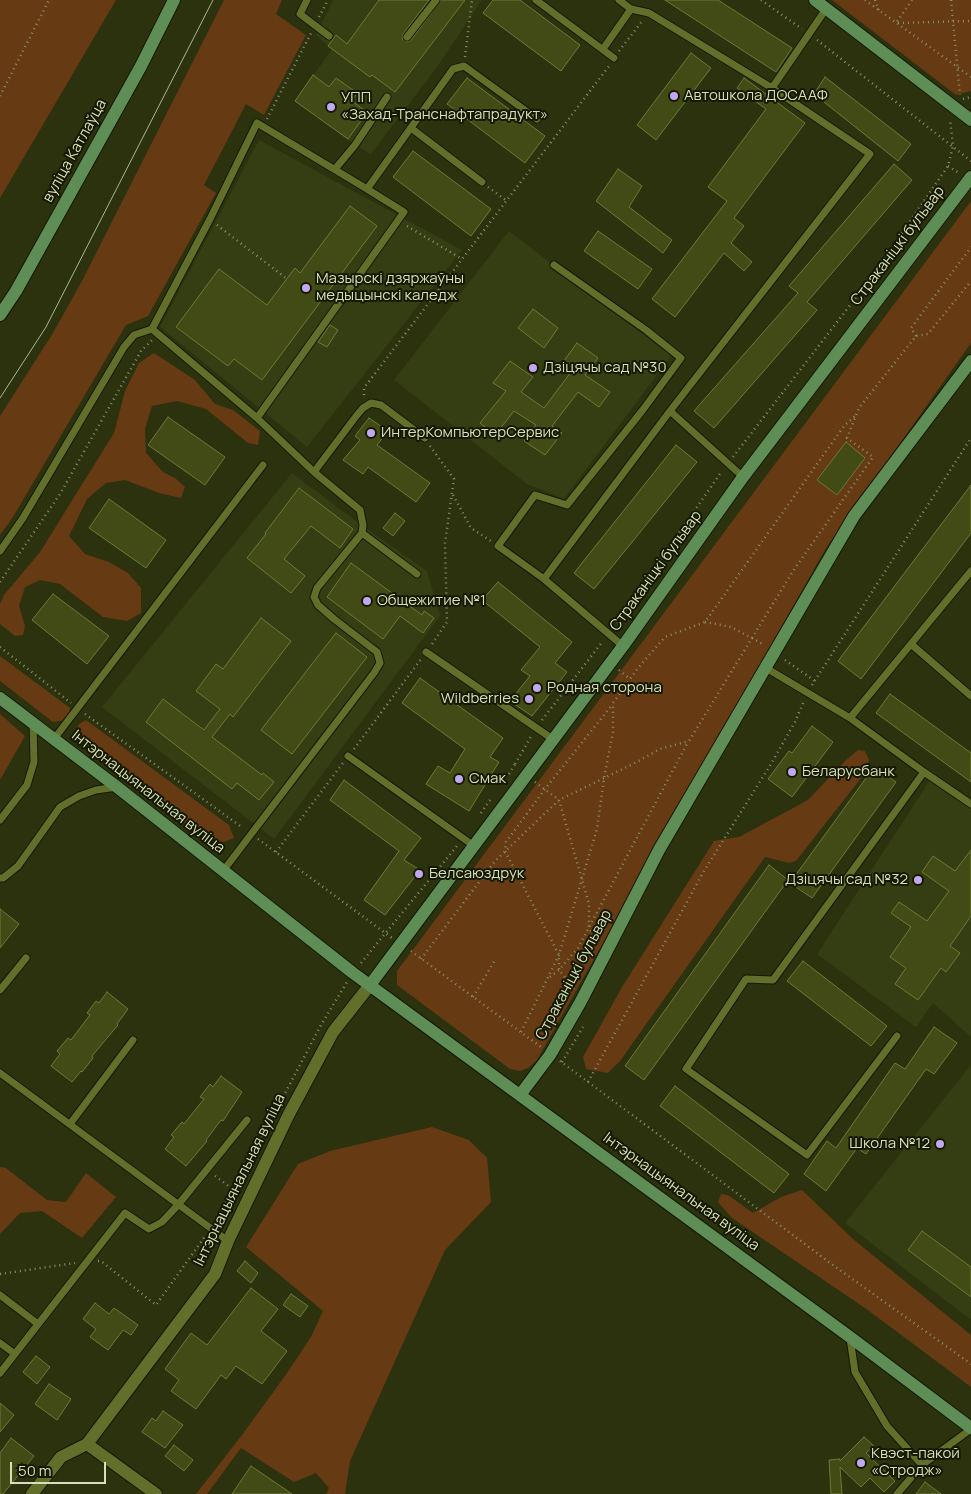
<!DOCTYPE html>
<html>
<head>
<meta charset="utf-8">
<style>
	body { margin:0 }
	#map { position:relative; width:971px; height:1494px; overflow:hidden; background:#2c320e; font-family:Manrope,sans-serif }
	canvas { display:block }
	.scale { position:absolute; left:10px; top:1462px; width:96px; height:22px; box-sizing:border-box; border:2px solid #d6dfbc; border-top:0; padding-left:6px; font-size:15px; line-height:18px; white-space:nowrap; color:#d6dfbc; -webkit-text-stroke:4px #151900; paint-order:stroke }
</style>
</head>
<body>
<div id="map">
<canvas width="971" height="1494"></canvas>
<div class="scale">50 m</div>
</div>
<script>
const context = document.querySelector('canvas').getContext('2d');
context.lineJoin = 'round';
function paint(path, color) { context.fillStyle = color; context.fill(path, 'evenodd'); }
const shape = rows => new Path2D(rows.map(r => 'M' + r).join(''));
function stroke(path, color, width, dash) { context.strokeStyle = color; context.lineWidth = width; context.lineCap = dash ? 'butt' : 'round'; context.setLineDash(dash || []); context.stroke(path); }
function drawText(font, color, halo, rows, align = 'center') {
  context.font = font + ' Manrope,sans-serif'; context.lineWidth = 4; context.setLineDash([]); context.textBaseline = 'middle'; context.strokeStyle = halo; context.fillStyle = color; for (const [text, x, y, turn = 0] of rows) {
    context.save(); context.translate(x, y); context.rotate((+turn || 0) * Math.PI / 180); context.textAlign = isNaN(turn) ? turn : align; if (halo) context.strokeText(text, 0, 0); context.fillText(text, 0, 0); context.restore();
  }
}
const built = shape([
	[333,0,482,0,437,67,371,154,355,145,295,101,332,49,316,35],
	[259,140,462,250,307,447,160,327],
	[509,231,671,356,564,499,527,484,394,380],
	[292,473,360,524,427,571,440,616,274,839,102,707],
	[932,777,971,805,971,1037,933,1003,916,1027,817,954],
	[971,1065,971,1320,845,1223]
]);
const green = shape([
	[0,0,116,0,0,198],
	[224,0,282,0,276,14,306,35,264,115,246,104,204,185,216,193,148,316,126,325,13,517,0,535,0,416,53,333,83,279],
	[832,0,971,0,971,91,956,95],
	[971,201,971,343,826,548,537,1060,528,1068,520,1071,510,1069,397,985,397,971],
	[154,353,195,380,215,404,233,410,260,431,258,445,248,443,206,409,177,401,152,406,145,429,146,453,163,472,175,478,185,487,181,498,159,493,125,480,106,483,87,499,69,536,85,554,109,562,128,573,141,588,141,613,127,621,103,617,60,584,40,580,25,587,19,606,25,626,23,635,15,636,0,624,0,604,4,595,40,552,114,433,125,391,139,363],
	[0,656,70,708,69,716,65,720,53,722,0,681],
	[0,714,25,736,0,780],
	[86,720,229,825,234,838,224,842,205,839,78,739,76,730,79,724],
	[858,750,865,751,869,760,865,773,796,861,789,863,765,857,620,1061,608,1073,586,1069,583,1057,622,987,714,841,739,837,808,800,846,760],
	[432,1127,469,1140,487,1158,491,1202,445,1250,350,1461,345,1494,326,1494,329,1488,316,1473,294,1482,241,1448,207,1494,196,1494,242,1435,287,1373,311,1337,323,1311,246,1247,298,1164,330,1151],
	[0,1167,6,1168,47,1200,66,1202,86,1173,116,1197,82,1238,42,1211,20,1213,0,1234],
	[802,1190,853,1239,971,1335,971,1387,865,1308,732,1218,718,1202,721,1194,728,1195,753,1213,781,1197]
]);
const building = shape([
	[379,0,429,0,403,34,402,39,407,42,411,40,441,0,465,0,395,92,372,75,370,77,328,46,336,35,347,44,379,0],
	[493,0,520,0,580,45,561,71,483,13,493,0],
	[665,0,718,0,792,48,776,72,665,0],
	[691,53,711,68,656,140,637,125,691,53],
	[313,75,329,87,336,78,357,93,352,101,367,112,348,139,295,101,313,75],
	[825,77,911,144,898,161,814,94,825,77],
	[467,78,545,136,525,163,447,104,467,78],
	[744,78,805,123,734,218,744,226,731,243,752,262,744,271,724,253,675,317,652,299,727,201,708,187,766,109,737,88,744,78],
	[413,151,491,209,471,236,393,177,413,151],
	[894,164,912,180,807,302,817,310,714,428,694,411,798,293,789,286,894,164],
	[618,169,642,186,629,207,672,240,663,253,596,201,618,169],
	[350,206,377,226,262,380,234,359,228,366,176,327,219,269,267,305,295,268,300,273,350,206],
	[598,231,652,269,638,289,584,251,598,231],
	[533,309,558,328,544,348,518,328,533,309],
	[330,325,338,330,327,347,318,342,330,325],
	[577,343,598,358,585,375,610,392,599,407,578,392,552,426,562,433,545,455,524,441,536,425,514,411,495,435,480,423,506,391,493,383,510,361,533,377,521,392,544,408,571,372,561,365,577,343],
	[168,417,225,457,205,485,148,445,168,417],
	[369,418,388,431,377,445,430,483,416,502,368,467,363,474,343,460,360,440,355,436,369,418],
	[846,442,865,458,837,495,817,480,846,442],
	[676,445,697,462,594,589,574,573,676,445],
	[971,485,971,533,861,679,838,661,971,485],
	[299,488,353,529,340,548,311,526,284,559,305,576,291,593,247,558,266,534,265,533,299,488],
	[109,499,166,540,146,568,89,528,109,499],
	[395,513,405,521,393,536,383,528,395,513],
	[351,563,422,615,424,611,434,618,423,633,400,616,383,639,327,597,351,563],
	[498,582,572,642,555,663,567,672,532,716,510,701,530,676,521,670,540,647,482,600,498,582],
	[53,594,109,636,87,664,32,620,53,594],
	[261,618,291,641,233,717,230,714,212,737,262,775,263,773,274,782,259,800,237,783,232,789,146,722,163,699,204,730,220,709,196,691,216,664,223,669,261,618],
	[336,633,367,657,292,754,261,730,336,633],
	[420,678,503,738,490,757,499,762,469,811,426,784,438,766,450,773,465,749,402,703,420,678],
	[890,694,971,753,971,782,876,713,890,694],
	[812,726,833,742,792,797,768,779,789,751,792,753,812,726],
	[874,767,896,782,812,898,790,883,874,767],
	[344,780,421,838,404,860,420,870,385,915,364,900,399,851,330,800,344,780],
	[971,850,971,916,950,946,960,953,946,972,941,968,918,1000,895,984,906,968,890,957,911,927,891,913,899,902,927,921,949,891,922,872,933,856,955,871,971,850],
	[769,865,788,880,644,1080,625,1066,769,865],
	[0,909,19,924,0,948,0,909],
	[803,961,887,1026,871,1046,787,981,803,961],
	[107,992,128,1009,117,1024,118,1025,92,1056,93,1058,82,1072,81,1071,72,1082,51,1066,60,1054,57,1051,68,1038,71,1040,90,1015,87,1013,96,1001,99,1003,107,992],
	[934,1027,957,1043,934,1074,926,1069,866,1154,857,1148,826,1191,804,1174,827,1141,836,1148,895,1063,905,1069,934,1027],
	[221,1076,242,1092,223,1121,221,1120,206,1140,207,1141,186,1166,165,1149,174,1137,171,1135,182,1122,184,1124,204,1099,200,1097,210,1084,213,1087,221,1076],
	[675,1086,789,1174,774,1193,660,1106,675,1086],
	[922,1231,971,1267,971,1297,908,1250,922,1231],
	[245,1261,258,1273,251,1283,237,1271,245,1261],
	[251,1288,278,1309,261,1331,287,1351,262,1384,236,1366,226,1379,221,1375,196,1409,171,1391,179,1380,165,1369,191,1333,207,1345,251,1288],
	[291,1294,308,1306,300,1317,283,1305,291,1294],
	[95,1303,109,1314,114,1308,138,1325,131,1335,123,1330,108,1350,90,1337,96,1329,83,1319,95,1303],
	[36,1356,50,1367,37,1384,23,1372,36,1356],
	[49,1384,71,1399,57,1420,35,1404,49,1384],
	[0,1403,14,1415,0,1432,0,1403],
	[163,1411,183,1425,165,1448,142,1432,152,1418,156,1421,163,1411],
	[864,1437,874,1446,866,1453,895,1481,884,1492,870,1478,861,1487,840,1467,842,1494,831,1494,829,1460,840,1459,840,1461,864,1437],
	[11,1438,34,1456,3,1494,0,1494,0,1453,11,1438],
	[174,1445,193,1460,184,1471,165,1456,174,1445],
	[251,1466,292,1494,232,1494,251,1466],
	[925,1482,941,1494,916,1494,925,1482]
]);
const path = shape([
	[761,0,802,29],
	[865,0,971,77],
	[875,0,879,10],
	[912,0,896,23,971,21],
	[951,0,960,95],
	[319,17,328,0],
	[817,40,971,161],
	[619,51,643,20],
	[465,57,472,0],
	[0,96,49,0],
	[963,99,971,97],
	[267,119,311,33],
	[948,166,959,173],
	[488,187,507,201],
	[924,201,933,208],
	[217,225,287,279],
	[407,226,462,259],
	[916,336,911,328,971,247],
	[364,395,364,388,609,66],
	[430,446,454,479,445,543,447,622,432,644],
	[733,457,871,278,948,166,953,146,950,119],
	[453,495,471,528,491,541],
	[0,582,60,494,141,351,152,340],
	[705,622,731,627,752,638,793,571,873,457,847,438,859,408,916,336,928,334,971,281],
	[614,627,722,471],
	[0,647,71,703],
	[785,660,815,681],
	[619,670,630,679,638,668,665,637,705,622,844,426,855,416],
	[812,685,971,438],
	[85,714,243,828],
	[542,720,603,641],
	[354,749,421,659],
	[515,764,532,735],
	[509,774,515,764,516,765],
	[535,782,559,800,589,904,589,928,598,943],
	[481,813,490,800],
	[258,839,392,938],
	[276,852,343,763],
	[411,951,541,1047],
	[421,959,495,861,559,800,633,764,660,749,689,741,752,638,764,645],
	[361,963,457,846],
	[550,977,559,970,578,948,688,742],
	[574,989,559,970,559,955,505,851,506,842,545,789,612,705],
	[473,997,495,960],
	[521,1032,559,955,597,829,604,778,613,732,613,703,630,680],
	[560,1061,837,1268,971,1364],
	[562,1062,583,1027],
	[588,1082,704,871,771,764,795,722,804,701],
	[215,1176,234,1190],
	[216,1220,234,1190,321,1025,347,982],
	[98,1261,101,1261,156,1305,206,1235],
	[0,1274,75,1263]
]);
const lane = shape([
	[307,0,300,14,329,36],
	[536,0,614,58],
	[619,0,631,9,649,13,772,88],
	[407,37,436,0],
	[603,49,631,9],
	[411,128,482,182],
	[335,169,355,145,387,97],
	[152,329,210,219,257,123,367,189,453,69,464,66,537,119],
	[670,411,743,477],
	[257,418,404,212,367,189],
	[362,533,417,574],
	[0,551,23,518,124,347,134,335,152,329,257,418,314,472],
	[544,579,498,546,535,495,567,505,642,411,681,358,646,330,554,265],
	[911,644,971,696],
	[623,646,544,579,670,411,870,154,772,88,826,9],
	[426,652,554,740],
	[766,668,850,718,924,772,773,980,746,979,686,1069,807,1155,897,1036],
	[850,718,971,571],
	[54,739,263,465],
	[348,756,474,846],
	[924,772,971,804],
	[0,820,27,785,34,762,33,723],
	[223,871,374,673,380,663,377,652,334,619,318,605,314,597,317,588,362,533,363,525,360,510,314,472,357,415,363,408,371,403,381,405,425,438],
	[0,878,3,878,18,866,60,807,79,796,96,790,117,787],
	[0,990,26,958],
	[0,1073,228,1241],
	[70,1124,133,1040],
	[0,1295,38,1324],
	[850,1338,855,1372,887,1426,922,1465],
	[0,1343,15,1354],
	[0,1373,125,1213,149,1229,162,1222,178,1205,247,1120],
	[897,1494,922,1465,971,1429]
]);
const street = shape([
	[87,1444,156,1494],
	[32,1494,61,1457,87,1444,215,1274,228,1241,289,1114,333,1032,370,985]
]);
const secondary = shape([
	[815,0,971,120],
	[0,315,16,291,141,66,174,0],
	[0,698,117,787,353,973,850,1337,971,1428],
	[370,985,623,646,743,477,971,177],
	[520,1095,550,1055,580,1003,659,850,854,516,971,361]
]);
const tram = shape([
	[0,398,46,327,213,0]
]);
const markers = [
	[674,96,5,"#c0a8f3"],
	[331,107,5,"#c0a8f3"],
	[306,288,5,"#c0a8f3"],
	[533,368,5,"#c0a8f3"],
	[371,433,5,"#c0a8f3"],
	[367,601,5,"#c0a8f3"],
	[537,688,5,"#c0a8f3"],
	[529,699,5,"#c0a8f3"],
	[792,772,5,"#c0a8f3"],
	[459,779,5,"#c0a8f3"],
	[419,874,5,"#c0a8f3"],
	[918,880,5,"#c0a8f3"],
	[940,1144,5,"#c0a8f3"],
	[861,1463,5,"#c0a8f3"]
];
const poiNames = [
	["Автошкола ДОСААФ",684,96],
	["УПП",341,98],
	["«Захад-Транснафтапрадукт»",341,115],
	["Мазырскі дзяржаўны",316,279],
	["медыцынскі каледж",316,296],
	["Дзіцячы сад №30",543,368],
	["ИнтерКомпьютерСервис",381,433],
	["Общежитие №1",377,601],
	["Родная сторона",547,688],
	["Wildberries",519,699,"right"],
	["Беларусбанк",802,772],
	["Смак",469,779],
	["Белсаюздрук",429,874],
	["Дзіцячы сад №32",908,880,"right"],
	["Школа №12",930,1144,"right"],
	["Квэст-пакой",871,1454],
	["«Стродж»",871,1471]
];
const streetNames = [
	["вуліца Катлаўца",75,151,-61],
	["Страканіцкі бульвар",898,246,-53],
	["Страканіцкі бульвар",656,571,-54],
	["Інтэрнацыянальная вуліца",148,792,38],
	["Страканіцкі бульвар",574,975,-62],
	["Інтэрнацыянальная вуліца",240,1180,-64],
	["Інтэрнацыянальная вуліца",681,1192,36]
];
paint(built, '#353d13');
paint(green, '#663a12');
paint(building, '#424b16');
stroke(building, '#6d7a35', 1);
stroke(lane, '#151904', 9);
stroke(street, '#151904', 14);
stroke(secondary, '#151904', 14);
stroke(path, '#89906d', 2.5, [1, 4]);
stroke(lane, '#626f2a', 7);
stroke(street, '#626f2a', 12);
stroke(secondary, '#5e8e56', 12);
stroke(tram, '#acb491', 1);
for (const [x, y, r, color] of markers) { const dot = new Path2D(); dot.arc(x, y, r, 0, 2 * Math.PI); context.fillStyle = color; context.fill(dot); stroke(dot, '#151900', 2); }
drawText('15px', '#d6dfbc', '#151900', poiNames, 'left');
drawText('15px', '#d6dfbc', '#151900', streetNames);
</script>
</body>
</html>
